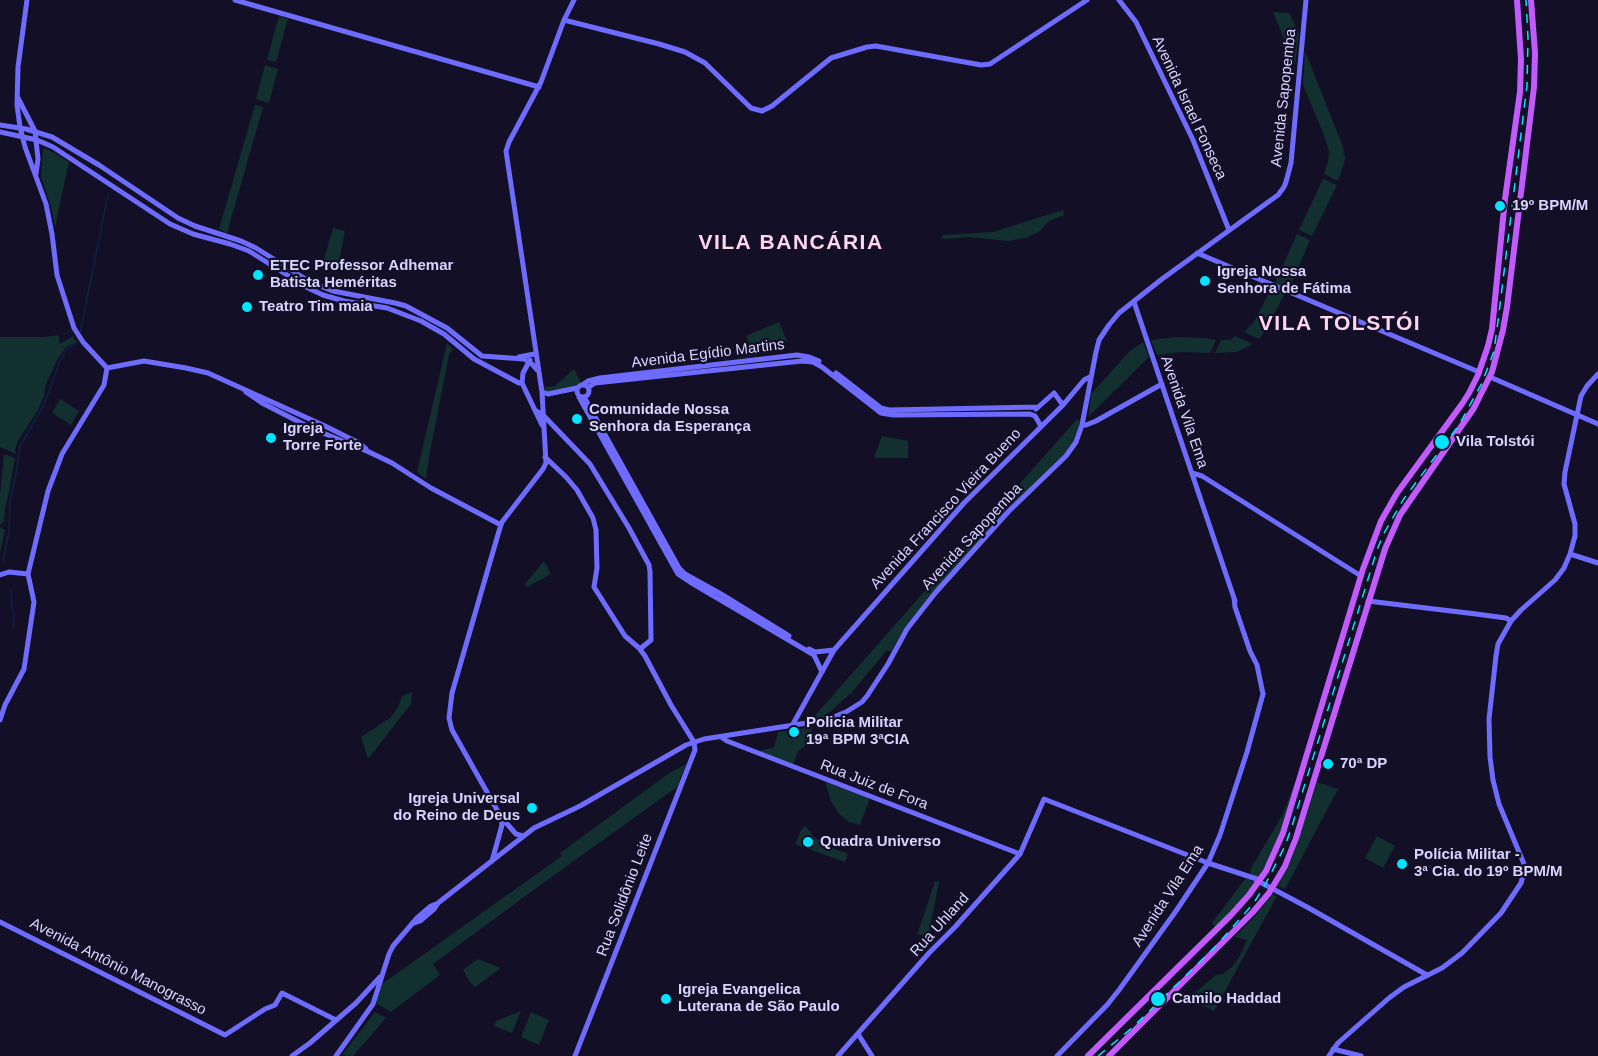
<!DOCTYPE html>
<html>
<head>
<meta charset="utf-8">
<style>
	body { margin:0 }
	canvas { display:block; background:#130f26 }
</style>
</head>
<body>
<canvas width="1598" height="1056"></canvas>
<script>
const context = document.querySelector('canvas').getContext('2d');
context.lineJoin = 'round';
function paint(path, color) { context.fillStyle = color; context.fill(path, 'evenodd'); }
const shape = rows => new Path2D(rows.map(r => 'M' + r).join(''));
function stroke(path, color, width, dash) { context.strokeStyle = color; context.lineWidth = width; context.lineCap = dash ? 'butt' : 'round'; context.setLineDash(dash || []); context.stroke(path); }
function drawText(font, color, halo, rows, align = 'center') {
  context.font = font + ' Arial,sans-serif'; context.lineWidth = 4.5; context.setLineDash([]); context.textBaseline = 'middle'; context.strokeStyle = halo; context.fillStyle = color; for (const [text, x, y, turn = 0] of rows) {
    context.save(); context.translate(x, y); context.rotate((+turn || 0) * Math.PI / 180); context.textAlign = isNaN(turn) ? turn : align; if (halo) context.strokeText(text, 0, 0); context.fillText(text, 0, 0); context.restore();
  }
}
const green = shape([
	[1273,12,1289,13,1299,34,1295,65],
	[279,16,288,19,276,62,267,60],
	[1305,51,1343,147,1344,156,1346,157,1338,181,1324,174,1328,162,1329,151,1324,135,1303,85],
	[265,65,278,69,269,103,256,99],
	[255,105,263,107,227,233,219,229],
	[43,148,53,152,69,162,55,227,51,207,41,177],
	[1323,179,1337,185,1312,236,1299,230],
	[1063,210,1064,215,1049,221,1040,231,1028,237,1009,241,968,237,944,239,941,238,943,235,993,232],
	[333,228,345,231,337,271,329,270,331,262,324,259],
	[1297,234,1310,240,1289,289,1275,283],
	[1272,287,1285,293,1267,328,1259,339,1244,332,1254,322],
	[779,322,787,341,754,355,746,336],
	[58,335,60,344,73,336,76,342,66,347,58,358,46,384,44,396,38,410,18,441,15,450,16,454,0,447,0,337,44,337],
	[1235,336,1253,344,1236,352,1215,353,1221,340,1230,340],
	[1177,337,1204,338,1216,340,1210,353,1180,352,1157,355,1151,340],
	[1143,342,1149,357,1089,416,1091,394,1129,352],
	[447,343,453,349,449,355,429,457,426,479,417,472],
	[574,369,581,383,570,388,545,392,544,387,555,386],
	[60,399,79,411,71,425,52,413],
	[1077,419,1081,422,1073,442,1063,456,1019,500,902,632,891,652,887,650,853,691,823,718,811,720],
	[882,436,908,441,908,458,874,458],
	[4,454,15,458,9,492,5,508,4,522,0,525,0,527,5,530,0,553,0,495],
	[544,561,551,574,527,587,525,584],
	[412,692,411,704,368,759,361,737,390,718,398,707,402,696],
	[812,727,811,737,804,747,798,751,793,765,761,752,761,750,774,748,778,732],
	[686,764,677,787,539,886,433,964,440,975,391,1012,377,1004,376,1001,382,984,562,856,560,853,668,774],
	[1297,777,1282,831,1259,878,1251,874,1250,870,1283,814],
	[825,782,870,798,860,825,849,822,838,813,831,801],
	[1317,782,1338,789,1337,791,1285,889,1277,885,1292,858],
	[805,826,816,839,824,840,827,847,833,848,848,854,845,862,795,844,801,830],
	[1377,836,1395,846,1383,868,1365,858],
	[1245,879,1248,879,1256,883,1218,927,1213,925,1212,923],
	[935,881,939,882,928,937,917,934,929,900],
	[1272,895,1277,896,1214,1011,1186,997,1197,991,1216,975,1223,974,1232,967,1241,954,1247,940,1235,937,1256,915],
	[478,959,501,968,475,987,470,982,463,970],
	[521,1011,512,1033,494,1026,496,1021],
	[375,1012,386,1018,353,1056,342,1055],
	[531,1012,549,1020,539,1045,521,1037]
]);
const stream = shape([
	[80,333,108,195],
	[3,561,9,532,10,501,16,474,20,446,44,405,60,361,66,350,77,342,78,338],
	[11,590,12,608,14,615,13,628]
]);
const secondary = shape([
	[27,0,18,67,17,105,20,127,25,147,46,204,52,234,57,275,74,328,83,342,107,368],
	[235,0,539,87],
	[1119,0,1136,22,1193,140,1229,230],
	[564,20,659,44,685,52,705,63,751,108,762,111,772,106,831,58,867,47,876,46,981,65,990,64,1087,0],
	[18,98,35,131,38,159,36,174],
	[0,125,26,129,52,137,99,165,178,218,195,226,241,241,256,248,312,283,333,291,395,303,406,306,447,328,482,356,524,359,532,364,537,370],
	[0,132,37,140,53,147,170,224,193,234,230,244,249,251,306,287,323,295,344,301,387,308,421,321,444,334,474,359,519,383,522,383],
	[1197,253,1479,372],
	[1134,302,1235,601],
	[519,357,534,354],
	[530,360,523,373,522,383,542,425],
	[107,368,144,361,186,368,208,373,325,426,359,443,366,449],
	[836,373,881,408,889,410,1038,407],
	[1490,377,1598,424],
	'577 391a6 6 0 1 1 12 0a6 6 0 1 1-12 0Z',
	[582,385,588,381,600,378,797,355,809,357,819,361],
	[589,387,595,383,802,361,813,362,822,367,881,413,893,415,1030,414,1035,416,1041,426],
	[246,392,262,403,311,428,369,452,392,463,431,488,501,525],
	[542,392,548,394,577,388],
	[579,397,678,574,690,582,814,655,822,672],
	[584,397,679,568,685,574,721,594,789,636],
	[1036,409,1054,393,1063,405],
	[535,410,543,415,590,464,629,528,649,565,650,572,651,640,640,649],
	[1082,425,1086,425,1096,421,1162,384],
	[545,457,566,477,577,490,593,518,596,530,597,568,594,587,625,636,639,648,645,656,671,705,694,742],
	[1192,473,1202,476,1361,576],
	[1570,554,1598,563],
	[0,575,9,572,28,574],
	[1368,601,1476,614,1506,618,1511,621],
	[809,649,815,652,834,650],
	[0,720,5,705,24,669,34,602,28,574,48,491,62,454,104,385,107,368],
	[793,724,834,650,964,503,1063,405,1084,380,1090,377],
	[721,737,727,741,1020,854],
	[523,836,516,834,501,817,452,730,449,718,452,693,499,531,502,522,543,469,546,463,542,392,506,151,509,142,541,82,564,20,574,0],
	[492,861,502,825,501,819],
	[1256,880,1307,907,1427,975],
	[0,922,225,1035,265,1009,275,1005,282,993,336,1020],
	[414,923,420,921,434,909,438,903,534,828,580,806,686,745,704,739,826,720,846,712,862,702,867,696,888,664,907,629,936,592,1008,512,1066,456,1076,442,1082,425,1096,352,1099,340,1109,325,1119,313,1162,279,1278,195,1284,187,1286,182,1291,163,1306,0],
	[858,1034,872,1056],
	[1333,1049,1361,1056],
	[292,1056,310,1043,356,1003,380,977],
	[336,1056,373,1004,389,954,393,946,417,918,431,906,436,904],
	[575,1056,695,750,694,742],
	[838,1056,929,953,955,927,1020,854,1044,799,1208,863,1260,880],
	[1057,1056,1107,1005,1119,990,1176,911,1208,863,1220,835,1247,752,1263,694,1257,665,1250,651,1235,607,1234,598],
	[1329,1056,1338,1043,1389,998,1404,987,1442,968,1462,953,1501,913,1521,883,1524,872,1524,864,1499,804,1493,780,1490,757,1489,719,1496,656,1498,644,1511,621,1521,610,1555,580,1564,568,1570,554,1575,536,1575,524,1564,484,1565,472,1581,396,1587,386,1598,374]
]);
const primary = shape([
	[1088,1056,1231,915,1249,895,1266,871,1283,833,1363,569,1381,521,1397,493,1462,404,1469,393,1478,375,1488,346,1492,329,1505,199,1520,92,1521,59,1517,0],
	[1109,1056,1253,912,1269,893,1285,866,1296,838,1385,549,1400,515,1474,408,1492,372,1503,330,1507,307,1534,87,1535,53,1531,0]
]);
const rail = shape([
	[1098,1056,1132,1028,1216,946,1253,904,1264,887,1285,846,1292,826,1377,550,1383,535,1403,500,1459,425,1482,383,1494,351,1498,321,1527,85,1528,38,1526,0]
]);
const markers = [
	[1500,206,6,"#00e5ff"],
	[258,275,6,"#00e5ff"],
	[1205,281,6,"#00e5ff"],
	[247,307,6,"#00e5ff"],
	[577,419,6,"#00e5ff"],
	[271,438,6,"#00e5ff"],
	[1442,442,8,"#00e5ff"],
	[794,732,6,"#00e5ff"],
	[1328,764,6,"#00e5ff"],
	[532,808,6,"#00e5ff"],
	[808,842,6,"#00e5ff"],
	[1402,864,6,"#00e5ff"],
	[666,999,6,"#00e5ff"],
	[1158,999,8,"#00e5ff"]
];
const streetNames = [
	["Avenida Sapopemba",1284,98,-84],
	["Avenida Israel Fonseca",1189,108,65],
	["Avenida Egídio Martins",708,354,-7],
	["Avenida Vila Ema",1184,412,71],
	["Avenida Francisco Vieira Bueno",946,509,-47],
	["Avenida Sapopemba",972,537,-47],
	["Rua Juiz de Fora",874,785,21],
	["Rua Solidônio Leite",625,895,-69],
	["Avenida Vila Ema",1168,896,-57],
	["Rua Uhland",940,925,-48],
	["Avenida Antônio Manograsso",118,967,27]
];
const poiNames = [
	["19º BPM/M",1512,206],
	["ETEC Professor Adhemar",270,266],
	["Batista Heméritas",270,283],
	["Igreja Nossa",1217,272],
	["Senhora de Fátima",1217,289],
	["Teatro Tim maia",259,307],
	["Comunidade Nossa",589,410],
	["Senhora da Esperança",589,427],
	["Igreja",283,429],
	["Torre Forte",283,446],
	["Vila Tolstói",1456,442],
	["Policia Militar",806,723],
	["19ª BPM 3ªCIA",806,740],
	["70ª DP",1340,764],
	["Igreja Universal",520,799,"right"],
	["do Reino de Deus",520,816,"right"],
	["Quadra Universo",820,842],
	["Polícia Militar -",1414,855],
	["3ª Cia. do 19º BPM/M",1414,872],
	["Igreja Evangelica",678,990],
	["Luterana de São Paulo",678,1007],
	["Camilo Haddad",1172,999]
];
const districtNames = [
	["VILA BANCÁRIA",791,243],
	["VILA TOLSTÓI",1340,324]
];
paint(green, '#12302f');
stroke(stream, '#0c2248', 1.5);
stroke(secondary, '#6f6bff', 5);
stroke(primary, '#c25bff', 6);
stroke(rail, '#00e5ff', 1.5, [9, 8]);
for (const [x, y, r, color] of markers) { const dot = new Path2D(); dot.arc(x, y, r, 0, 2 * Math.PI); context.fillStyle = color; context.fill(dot); stroke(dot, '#130f26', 2); }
drawText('15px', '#d9d4ff', '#130f26', streetNames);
drawText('bold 15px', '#d9d4ff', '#130f26', poiNames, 'left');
context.letterSpacing = '1.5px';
drawText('bold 21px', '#ffd6f0', '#130f26', districtNames);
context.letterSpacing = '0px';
</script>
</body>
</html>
